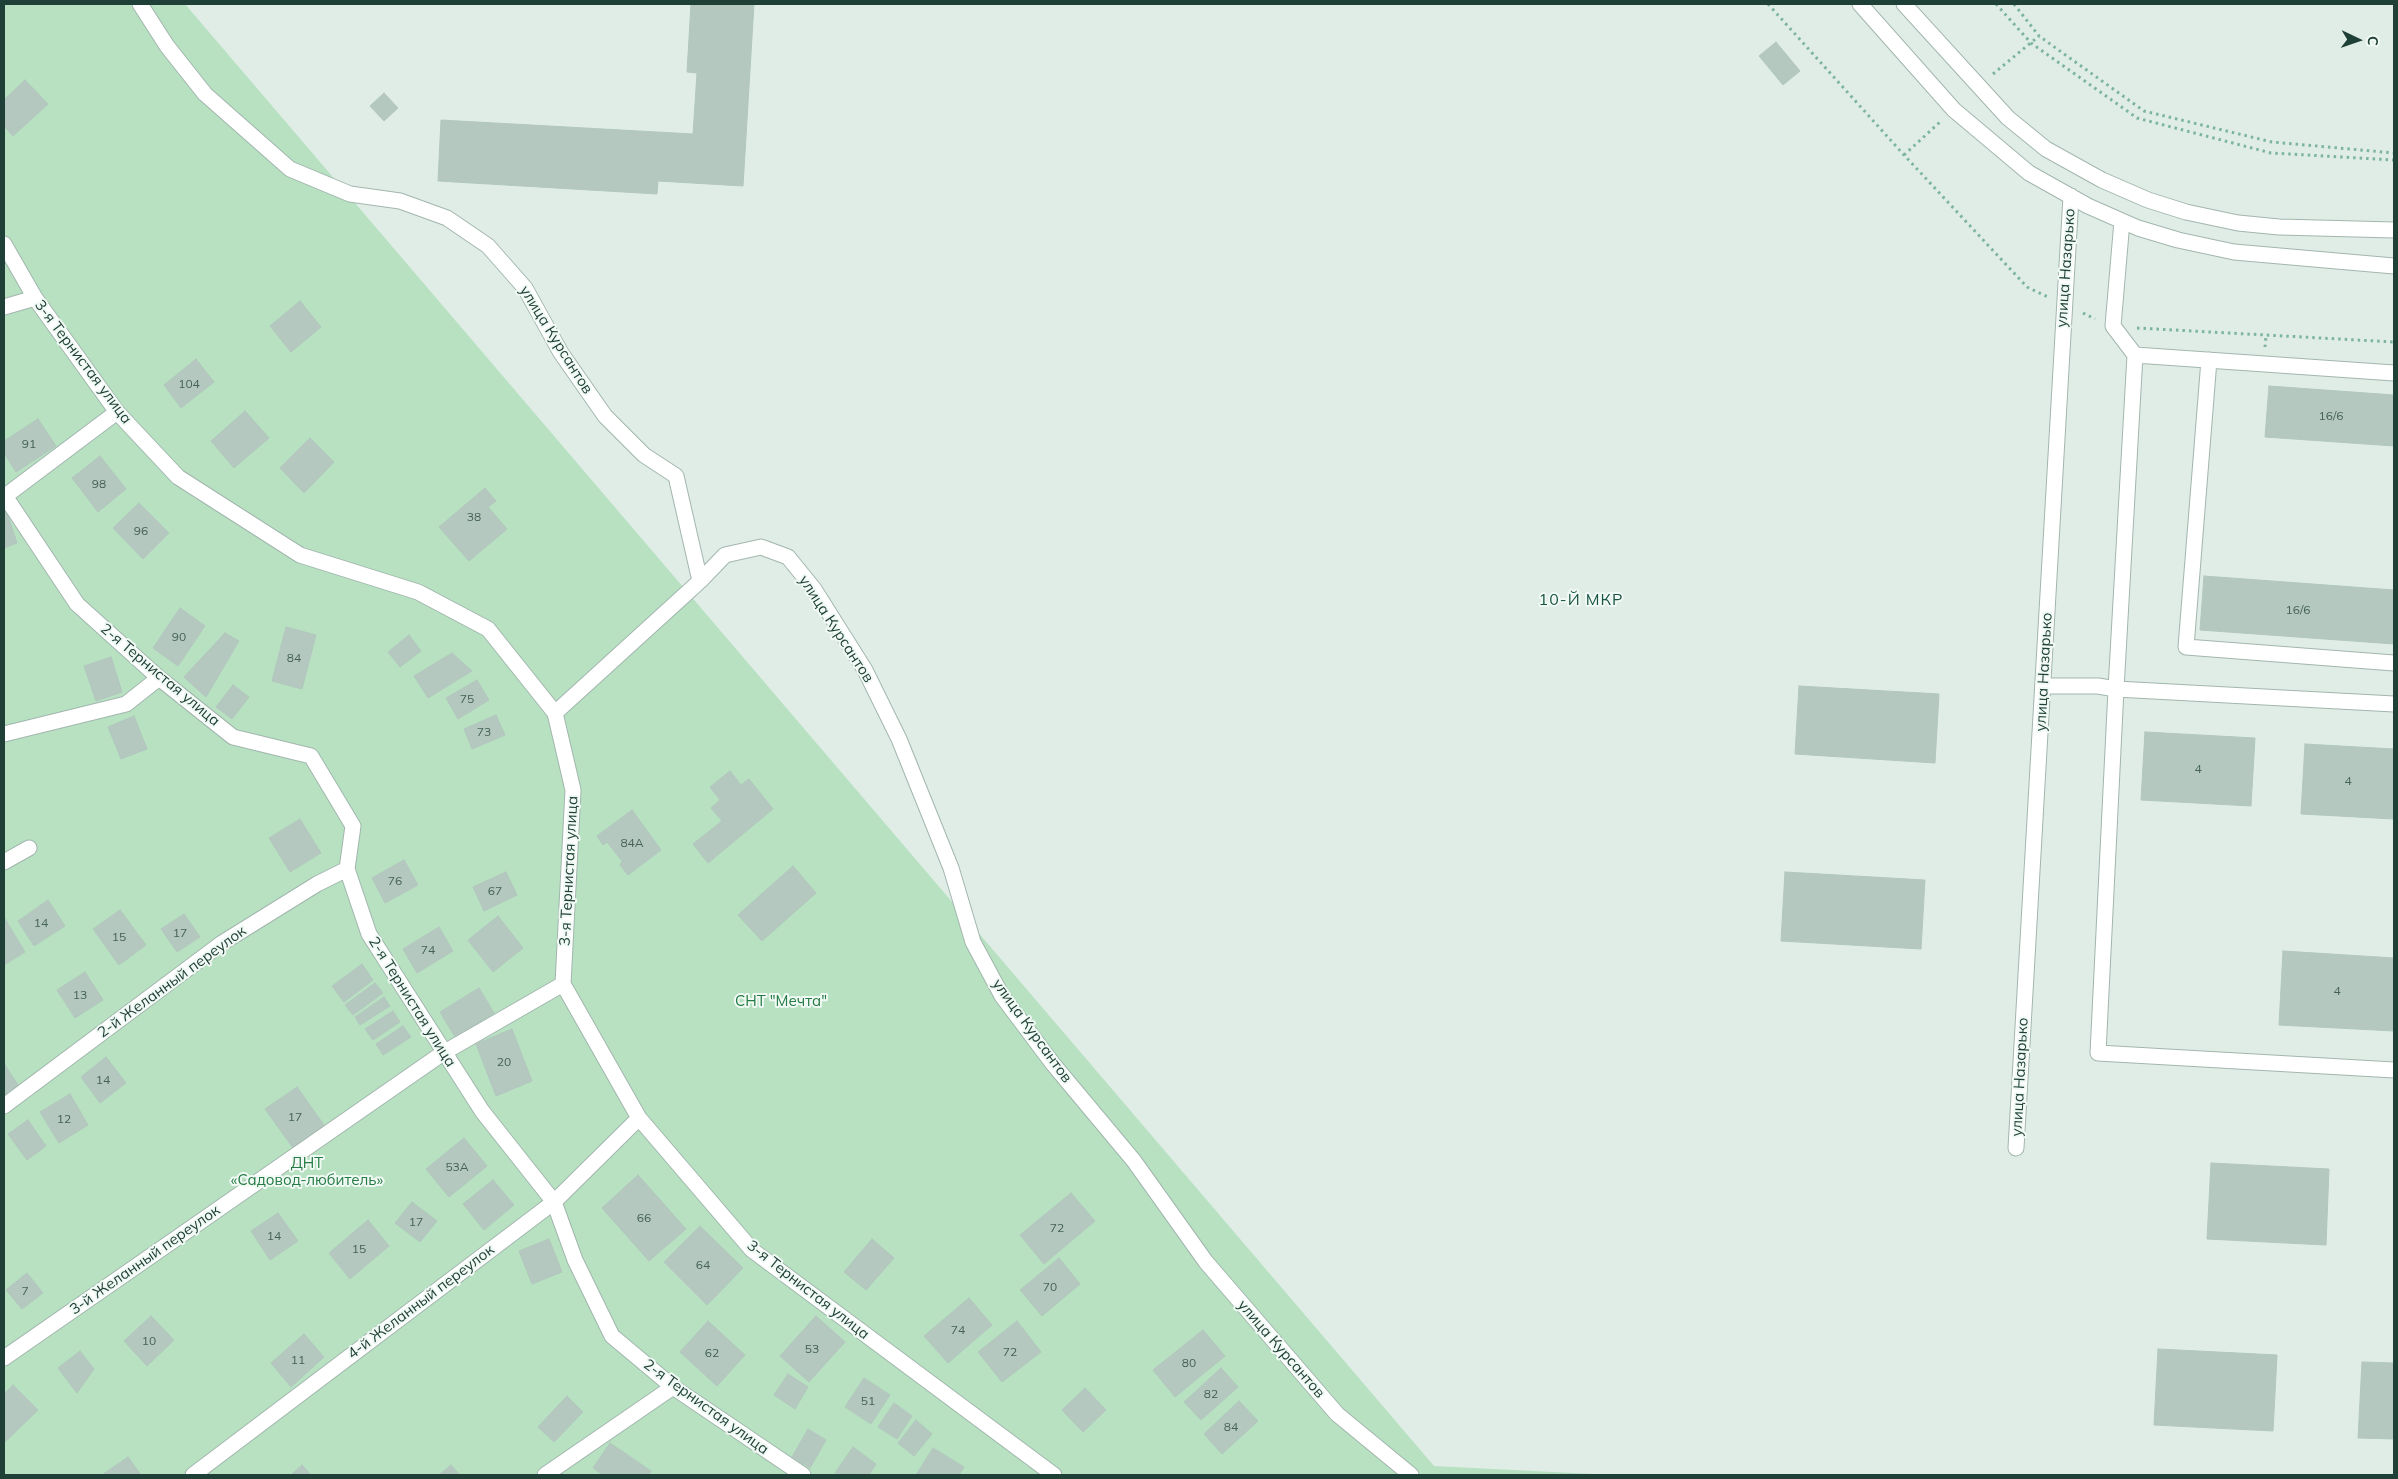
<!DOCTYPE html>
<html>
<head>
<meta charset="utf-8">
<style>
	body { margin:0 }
	#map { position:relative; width:2398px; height:1479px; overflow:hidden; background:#e0ede7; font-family:Mulish,sans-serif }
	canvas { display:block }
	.frame { position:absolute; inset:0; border:5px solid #1f4036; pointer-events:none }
	.north { position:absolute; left:2333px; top:15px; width:50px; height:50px; -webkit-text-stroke:4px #f1f9f5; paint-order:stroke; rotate:93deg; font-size:14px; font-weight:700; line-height:20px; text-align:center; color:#1f4036 }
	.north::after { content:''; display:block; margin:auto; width:18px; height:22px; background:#1f4036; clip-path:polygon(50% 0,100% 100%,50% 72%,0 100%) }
</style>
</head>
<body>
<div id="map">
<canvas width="2398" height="1479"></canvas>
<div class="frame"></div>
<div class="north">С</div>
</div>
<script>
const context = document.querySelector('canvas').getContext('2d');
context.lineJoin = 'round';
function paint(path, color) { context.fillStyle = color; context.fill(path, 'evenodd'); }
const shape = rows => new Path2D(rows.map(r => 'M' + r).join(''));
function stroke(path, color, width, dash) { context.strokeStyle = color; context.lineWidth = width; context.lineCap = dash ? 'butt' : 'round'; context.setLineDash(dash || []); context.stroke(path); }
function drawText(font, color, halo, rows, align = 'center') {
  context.font = font + ' Mulish,sans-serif'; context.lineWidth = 4; context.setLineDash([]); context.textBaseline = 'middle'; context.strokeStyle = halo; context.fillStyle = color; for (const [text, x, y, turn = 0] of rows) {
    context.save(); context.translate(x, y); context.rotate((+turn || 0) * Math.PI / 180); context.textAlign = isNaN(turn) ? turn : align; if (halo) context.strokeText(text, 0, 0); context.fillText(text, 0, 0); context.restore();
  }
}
const green = shape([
	[4,4,185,4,1434,1466,1613,1475,4,1475]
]);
const building = shape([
	[691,4,754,4,743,186,658,181,657,194,438,181,441,120,693,134,697,73,687,72,691,4],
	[1776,42,1800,71,1783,85,1759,56,1776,42],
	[25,80,48,104,13,136,4,126,4,100,25,80],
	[384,93,398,108,384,121,370,106,384,93],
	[300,301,321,327,291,352,270,326,300,301],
	[196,359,214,382,181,408,164,385,196,359],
	[2269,386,2394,395,2394,446,2265,437,2269,386],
	[245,411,269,438,234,468,211,441,245,411],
	[38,419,56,446,16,472,4,453,4,441,38,419],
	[310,438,334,462,304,493,280,468,310,438],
	[100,456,126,489,98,512,72,478,100,456],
	[485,488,496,501,488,507,507,529,469,561,439,527,485,488],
	[139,503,169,533,143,559,113,528,139,503],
	[5,507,17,543,4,548,4,508,5,507],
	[2204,576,2394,590,2394,644,2200,630,2204,576],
	[180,608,205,626,178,666,153,648,180,608],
	[286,627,316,635,302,689,272,681,286,627],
	[225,633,239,641,206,697,184,677,225,633],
	[409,635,421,651,400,667,388,652,409,635],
	[452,653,472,671,428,698,414,676,452,653],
	[111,657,122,692,96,701,84,666,111,657],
	[477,680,489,700,458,719,446,698,477,680],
	[233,685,249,697,232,719,216,707,233,685],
	[1799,686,1939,694,1935,763,1795,754,1799,686],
	[496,715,505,735,472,749,464,729,496,715],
	[134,716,147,749,121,759,108,727,134,716],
	[2145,732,2255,738,2251,806,2141,800,2145,732],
	[2305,744,2394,749,2394,819,2301,814,2305,744],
	[730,771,741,785,749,779,773,809,708,863,693,844,722,821,711,808,720,800,710,787,730,771],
	[632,810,661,850,628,875,620,865,622,861,607,842,603,845,597,836,632,810],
	[300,819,321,853,290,872,269,838,300,819],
	[404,860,418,885,385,903,372,878,404,860],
	[793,866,816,893,762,941,738,915,793,866],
	[506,872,517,895,484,911,473,887,506,872],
	[1785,872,1925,880,1921,949,1781,941,1785,872],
	[48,900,65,926,34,946,18,921,48,900],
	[120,910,146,945,119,965,93,929,120,910],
	[184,914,200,937,177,952,161,929,184,914],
	[498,916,523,948,493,972,468,940,498,916],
	[4,917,25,952,4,965,4,917],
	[439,927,453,951,417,973,403,949,439,927],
	[2283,951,2394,958,2394,1031,2279,1025,2283,951],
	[362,964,373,980,344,1002,332,986,362,964],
	[85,972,103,1000,75,1018,57,990,85,972],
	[375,983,383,993,353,1015,345,1005,375,983],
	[479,988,494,1013,455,1037,440,1012,479,988],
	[384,997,390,1006,360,1025,355,1017,384,997],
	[393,1011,400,1022,373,1040,365,1029,393,1011],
	[403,1026,411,1037,383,1055,376,1044,403,1026],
	[512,1029,532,1081,496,1096,476,1044,512,1029],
	[106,1057,126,1083,100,1103,81,1077,106,1057],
	[5,1065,18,1085,4,1095,4,1066,5,1065],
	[297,1087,324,1125,293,1148,265,1109,297,1087],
	[70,1094,88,1125,59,1143,40,1112,70,1094],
	[28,1120,46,1146,27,1160,8,1134,28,1120],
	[464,1138,487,1166,449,1197,426,1169,464,1138],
	[2211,1163,2329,1169,2326,1245,2207,1239,2211,1163],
	[638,1175,686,1229,649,1261,602,1208,638,1175],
	[493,1180,514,1205,484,1230,463,1204,493,1180],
	[1071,1193,1095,1221,1044,1264,1020,1235,1071,1193],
	[412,1202,437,1221,420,1242,395,1223,412,1202],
	[278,1213,298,1241,270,1260,251,1231,278,1213],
	[368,1220,389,1246,350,1279,329,1253,368,1220],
	[700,1226,743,1268,707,1305,664,1262,700,1226],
	[549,1239,562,1272,532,1284,519,1251,549,1239],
	[872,1239,894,1258,866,1290,844,1272,872,1239],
	[1059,1258,1080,1284,1042,1316,1020,1290,1059,1258],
	[27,1273,43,1293,22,1309,6,1290,27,1273],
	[969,1298,992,1325,948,1363,924,1336,969,1298],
	[151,1316,174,1340,147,1366,124,1341,151,1316],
	[816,1316,845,1342,809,1382,780,1356,816,1316],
	[708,1321,745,1355,717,1386,680,1352,708,1321],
	[1017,1321,1041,1352,1002,1382,978,1352,1017,1321],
	[1203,1330,1225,1356,1175,1397,1153,1370,1203,1330],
	[304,1334,324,1357,291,1387,271,1363,304,1334],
	[2158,1349,2277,1355,2273,1431,2154,1425,2158,1349],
	[80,1351,94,1369,77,1393,58,1368,80,1351],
	[2362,1362,2394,1363,2394,1439,2358,1438,2362,1362],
	[1221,1368,1238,1387,1201,1420,1184,1402,1221,1368],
	[788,1374,808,1387,795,1409,774,1395,788,1374],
	[864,1378,890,1395,871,1424,845,1407,864,1378],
	[13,1385,38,1410,4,1443,4,1394,13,1385],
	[1085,1388,1106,1410,1083,1432,1062,1410,1085,1388],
	[567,1396,583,1412,554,1442,538,1427,567,1396],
	[1239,1401,1258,1421,1222,1454,1204,1434,1239,1401],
	[894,1403,912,1416,897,1439,878,1427,894,1403],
	[916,1420,932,1434,914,1456,898,1443,916,1420],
	[808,1429,826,1440,810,1468,792,1457,808,1429],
	[610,1443,651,1471,648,1475,603,1475,593,1468,610,1443],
	[853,1447,876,1464,869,1475,835,1473,853,1447],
	[933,1448,964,1467,959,1475,916,1475,933,1448],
	[128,1457,141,1475,102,1475,128,1457],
	[302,1465,311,1475,291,1475,302,1465],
	[451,1465,460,1475,439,1475,451,1465]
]);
const path = shape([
	[1768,4,1904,155,2027,287,2048,297],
	[1996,4,2031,43,2137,118,2271,153,2394,160],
	[2014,4,2039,36,2144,111,2272,142,2394,153],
	[1993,74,2039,36],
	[1904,155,1940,122],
	[2083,313,2095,319],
	[2137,328,2394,342],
	[2265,347,2266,335]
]);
const minor = shape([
	[140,4,167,46,205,94,290,169,350,194,400,201,447,218,488,246,525,288,561,353,605,416,644,455,676,476,700,581,725,555,761,547,788,557,814,589,865,670,899,739,951,868,973,942,1002,996,1053,1064,1134,1161,1206,1262,1337,1414,1411,1475],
	[1860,4,1954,110,2029,173,2088,206,2138,228,2178,240,2234,252,2394,266],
	[1904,4,2008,118,2046,149,2102,180,2148,200,2186,212,2238,223,2279,227,2394,230],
	[2122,221,2113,326,2135,355,2116,689,2394,704],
	[4,244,35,298,117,412,178,477,300,555,418,592,488,629,555,713,573,790,563,984,639,1118,752,1250,1054,1475],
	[4,307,35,298],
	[2135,355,2394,373],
	[2209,360,2186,647,2394,663],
	[5,496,77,604,159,678,233,737,311,756,353,826,347,869,369,934,482,1111,554,1202,575,1260,612,1336,673,1387,803,1475],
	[4,497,117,412],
	[2044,686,2098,686,2116,689,2098,1053,2394,1070],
	[555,713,700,581],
	[4,734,126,704,159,678],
	[4,862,29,848],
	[4,1106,222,943,317,884,347,869],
	[2016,1148,2071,196],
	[4,1358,443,1053,563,984],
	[193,1475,554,1202,639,1118],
	[545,1475,673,1387]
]);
const numberNames = [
	["104",189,384],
	["16/6",2331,416],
	["91",29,444],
	["98",99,484],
	["38",474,517],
	["96",141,531],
	["16/6",2298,610],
	["90",179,637],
	["84",294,658],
	["75",467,699],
	["73",484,732],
	["4",2198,769],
	["4",2348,781],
	["84А",632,843],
	["76",395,881],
	["67",495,891],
	["14",41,923],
	["17",180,933],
	["15",119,937],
	["74",428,950],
	["4",2337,991],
	["13",80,995],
	["20",504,1062],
	["14",103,1080],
	["17",295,1117],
	["12",64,1119],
	["53А",457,1167],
	["66",644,1218],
	["17",416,1222],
	["72",1057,1228],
	["14",274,1236],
	["15",359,1249],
	["64",703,1265],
	["70",1050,1287],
	["7",25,1291],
	["74",958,1330],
	["10",149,1341],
	["53",812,1349],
	["72",1010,1352],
	["62",712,1353],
	["11",298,1360],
	["80",1189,1363],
	["82",1211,1394],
	["51",868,1401],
	["84",1231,1427]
];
const streetNames = [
	["улица Назарько",2066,268,-86],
	["улица Курсантов",556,340,58],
	["3-я Тернистая улица",83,362,53],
	["улица Курсантов",836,629,57],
	["улица Назарько",2044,672,-87],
	["2-я Тернистая улица",160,675,40],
	["3-я Тернистая улица",569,871,-87],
	["2-й Желанный переулок",172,982,-36],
	["2-я Тернистая улица",412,1002,58],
	["улица Курсантов",1032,1031,54],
	["улица Назарько",2020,1077,-87],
	["3-й Желанный переулок",145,1260,-35],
	["3-я Тернистая улица",808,1290,38],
	["4-й Желанный переулок",421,1302,-37],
	["улица Курсантов",1281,1349,49],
	["2-я Тернистая улица",706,1407,36]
];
const parkNames = [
	["СНТ \"Мечта\"",781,1001],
	["ДНТ",307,1163],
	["«Садовод-любитель»",307,1180]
];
const neighbourhoodNames = [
	["10-Й МКР",1581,600]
];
paint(green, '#b7e1c1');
paint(building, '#b5c8c0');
stroke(building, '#b2c7be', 1);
stroke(minor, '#a2b6ae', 17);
stroke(path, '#7db4a1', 3, [2.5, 4]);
stroke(minor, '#fff', 15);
drawText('12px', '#446258', null, numberNames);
drawText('15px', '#1f4036', '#f1f9f5', streetNames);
drawText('15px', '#247b43', '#f1f9f5', parkNames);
context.letterSpacing = '1px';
drawText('16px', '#185443', '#f1f9f5', neighbourhoodNames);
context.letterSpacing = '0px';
</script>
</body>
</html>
